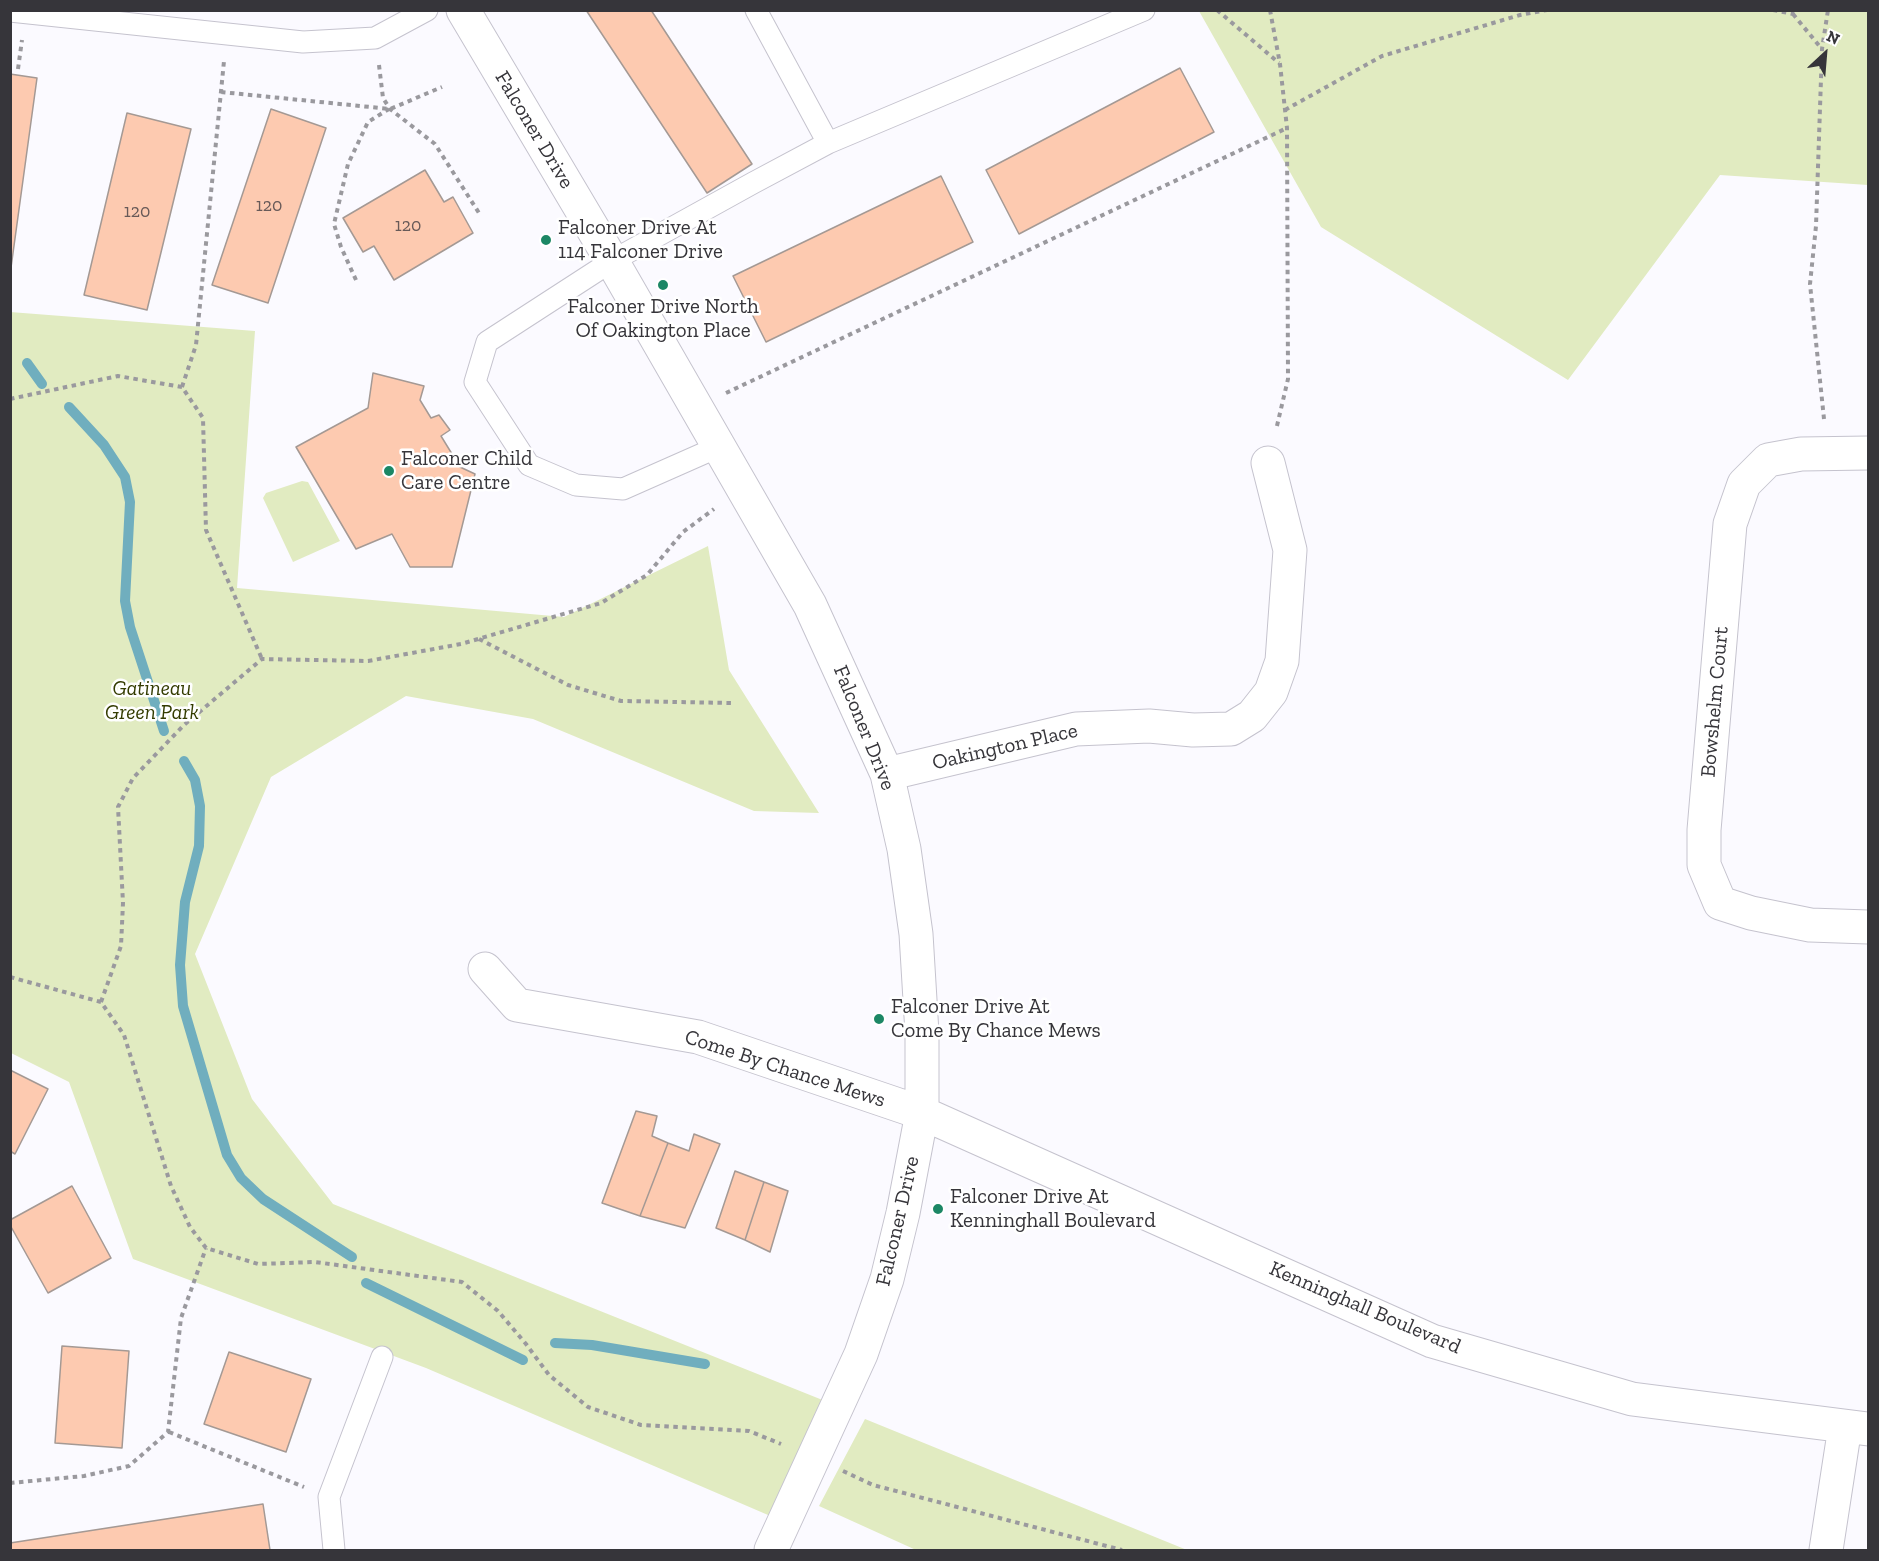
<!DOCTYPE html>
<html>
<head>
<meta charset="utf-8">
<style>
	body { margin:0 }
	#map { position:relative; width:1879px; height:1561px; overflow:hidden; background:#fbfaff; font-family:"Zilla Slab",serif }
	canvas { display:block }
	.frame { position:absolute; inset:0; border:12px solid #36353a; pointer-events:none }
	.north { position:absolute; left:1795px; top:24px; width:60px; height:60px; -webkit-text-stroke:4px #fff; paint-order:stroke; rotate:26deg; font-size:16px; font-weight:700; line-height:24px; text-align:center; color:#36353a }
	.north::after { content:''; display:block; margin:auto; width:21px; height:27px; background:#36353a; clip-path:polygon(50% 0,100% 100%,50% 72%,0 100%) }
</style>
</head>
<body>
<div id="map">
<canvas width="1879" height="1561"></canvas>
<div class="frame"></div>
<div class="north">N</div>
</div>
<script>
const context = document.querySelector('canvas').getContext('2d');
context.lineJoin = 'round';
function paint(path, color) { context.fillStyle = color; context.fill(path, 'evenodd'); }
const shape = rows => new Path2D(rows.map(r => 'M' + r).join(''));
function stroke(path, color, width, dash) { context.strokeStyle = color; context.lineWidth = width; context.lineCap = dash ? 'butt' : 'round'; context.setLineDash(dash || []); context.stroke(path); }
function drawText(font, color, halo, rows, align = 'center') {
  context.font = font + ' "Zilla Slab",serif'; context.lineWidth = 5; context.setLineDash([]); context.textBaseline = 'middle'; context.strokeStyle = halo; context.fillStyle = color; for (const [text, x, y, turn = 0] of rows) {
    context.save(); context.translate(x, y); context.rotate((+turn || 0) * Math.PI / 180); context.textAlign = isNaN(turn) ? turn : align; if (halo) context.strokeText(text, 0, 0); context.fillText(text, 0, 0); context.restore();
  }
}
const green = shape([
	[1199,11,1868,11,1868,185,1720,175,1568,380,1321,227],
	[10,312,255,331,237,588,564,617,708,546,729,670,819,813,754,811,533,719,406,696,271,777,195,954,252,1099,333,1204,825,1401,775,1518,426,1368,133,1259,69,1082,11,1053],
	[302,481,308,482,340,541,293,562,263,498,266,493],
	[865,1419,1187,1550,916,1550,819,1506]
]);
const stream = shape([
	[27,363,42,384],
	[69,407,104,445,125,477,130,502,125,601,130,627,164,731],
	[184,761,195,780,200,806,199,846,185,902,180,965,183,1006,227,1155,241,1178,263,1199,352,1257],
	[366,1283,523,1360],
	[555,1343,592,1345,705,1364]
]);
const building = shape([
	[586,10,651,10,752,164,707,193,586,10],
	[1180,68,1214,132,1019,234,986,170,1180,68],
	[10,74,37,78,10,275,10,74],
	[271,109,326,128,268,303,212,285,271,109],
	[127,113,191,129,147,310,84,295,127,113],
	[425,170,444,202,453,197,473,233,394,280,374,246,363,252,343,218,425,170],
	[941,176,973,242,766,342,733,276,941,176],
	[373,373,424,386,420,400,431,418,439,415,450,430,441,436,460,467,475,474,452,567,410,567,392,534,356,549,296,447,368,408,373,373],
	[10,1070,48,1089,15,1154,10,1151,10,1070],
	[636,1111,657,1116,652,1136,668,1143,640,1216,602,1203,636,1111],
	[694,1134,720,1144,685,1228,640,1216,668,1143,689,1151,694,1134],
	[735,1171,764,1182,745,1240,716,1228,735,1171],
	[764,1182,788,1191,770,1252,745,1240,764,1182],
	[72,1186,111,1258,48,1293,10,1225,10,1220,72,1186],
	[62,1346,129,1351,122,1448,55,1443,62,1346],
	[229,1352,311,1379,286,1452,204,1424,229,1352],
	[263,1504,270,1550,10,1550,10,1543,263,1504]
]);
const path = shape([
	[1217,10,1279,63],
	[1270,10,1280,64,1287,128,1288,379,1276,430],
	[1773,10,1793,14,1799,10],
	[1793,14,1821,48],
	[379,65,383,98,390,109,435,144,479,213],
	[18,69,22,40],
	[221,92,390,109,442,87],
	[1285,110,1382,56,1520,15,1547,10],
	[356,280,341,247,334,224,348,164,368,122,389,109],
	[182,387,196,345,224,61],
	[726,393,1287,128],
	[10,399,118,376,182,387,203,418,206,530,262,659],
	[1824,419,1810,284,1816,226,1822,49,1828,10],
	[479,639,568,685,621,701,733,703],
	[10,977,101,1002,124,1035,171,1186,190,1227,206,1248,258,1264,315,1262,462,1282,498,1311,526,1344,549,1375,588,1407,641,1425,749,1431,781,1444],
	[101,1002,121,946,123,903,118,807,133,778,184,725,262,659,368,661,461,644,601,603,647,575,683,532,714,509],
	[169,1432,304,1487],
	[843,1471,873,1485,1122,1550],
	[10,1483,84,1476,129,1466,168,1432,181,1318,206,1248]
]);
const lane = shape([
	[756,10,828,143],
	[10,11,303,42,375,38,427,10],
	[718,447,623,489,576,485,529,465,475,382,487,342,612,261,753,183,828,143,1144,10],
	[334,1550,329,1497,382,1357]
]);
const street = shape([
	[463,10,612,261,810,605,887,774,904,849,916,934,922,1033,922,1113,903,1213,887,1279,861,1354,771,1550],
	[1868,453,1801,454,1768,460,1744,484,1730,524,1704,830,1704,865,1720,903,1751,913,1810,925,1868,927],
	[887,774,1076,729,1149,726,1193,730,1231,729,1252,716,1271,692,1282,661,1290,550,1268,463],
	[485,969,517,1005,698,1037,922,1113,1432,1341,1632,1399,1868,1429],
	[1826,1550,1845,1427]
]);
const markers = [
	[546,240,6,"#1c8765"],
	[663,285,6,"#1c8765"],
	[389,471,6,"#1c8765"],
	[879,1019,6,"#1c8765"],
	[938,1209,6,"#1c8765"]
];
const numberNames = [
	["120",269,206],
	["120",137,212],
	["120",408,226]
];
const streetNames = [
	["Falconer Drive",534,130,59],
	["Bowshelm Court",1715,702,-85],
	["Falconer Drive",864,728,68],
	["Oakington Place",1005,747,-13],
	["Come By Chance Mews",785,1069,18],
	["Falconer Drive",898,1221,-77],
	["Kenninghall Boulevard",1365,1308,23]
];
const poiNames = [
	["Falconer Drive At",558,228],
	["114 Falconer Drive",558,252],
	["Falconer Drive North",663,307,"center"],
	["Of Oakington Place",663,331,"center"],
	["Falconer Child",401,459],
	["Care Centre",401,483],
	["Falconer Drive At",891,1007],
	["Come By Chance Mews",891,1031],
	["Falconer Drive At",950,1197],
	["Kenninghall Boulevard",950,1221]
];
const parkNames = [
	["Gatineau",152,689],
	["Green Park",152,713]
];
paint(green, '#e1ebc1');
stroke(stream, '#70aebe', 10);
paint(building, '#fdcab0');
stroke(building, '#a49994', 1.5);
stroke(lane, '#c5c3ce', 23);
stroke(street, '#c5c3ce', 35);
stroke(path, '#9a999e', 4, [4.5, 4.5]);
stroke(lane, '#fff', 21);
stroke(street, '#fff', 33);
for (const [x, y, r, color] of markers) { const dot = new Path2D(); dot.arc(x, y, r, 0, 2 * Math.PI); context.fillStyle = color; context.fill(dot); stroke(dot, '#fff', 2); }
drawText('18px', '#685a58', null, numberNames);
drawText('21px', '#36353a', '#fff', streetNames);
drawText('21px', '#36353a', '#fff', poiNames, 'left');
drawText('italic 21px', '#343c01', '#fff', parkNames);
</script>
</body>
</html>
